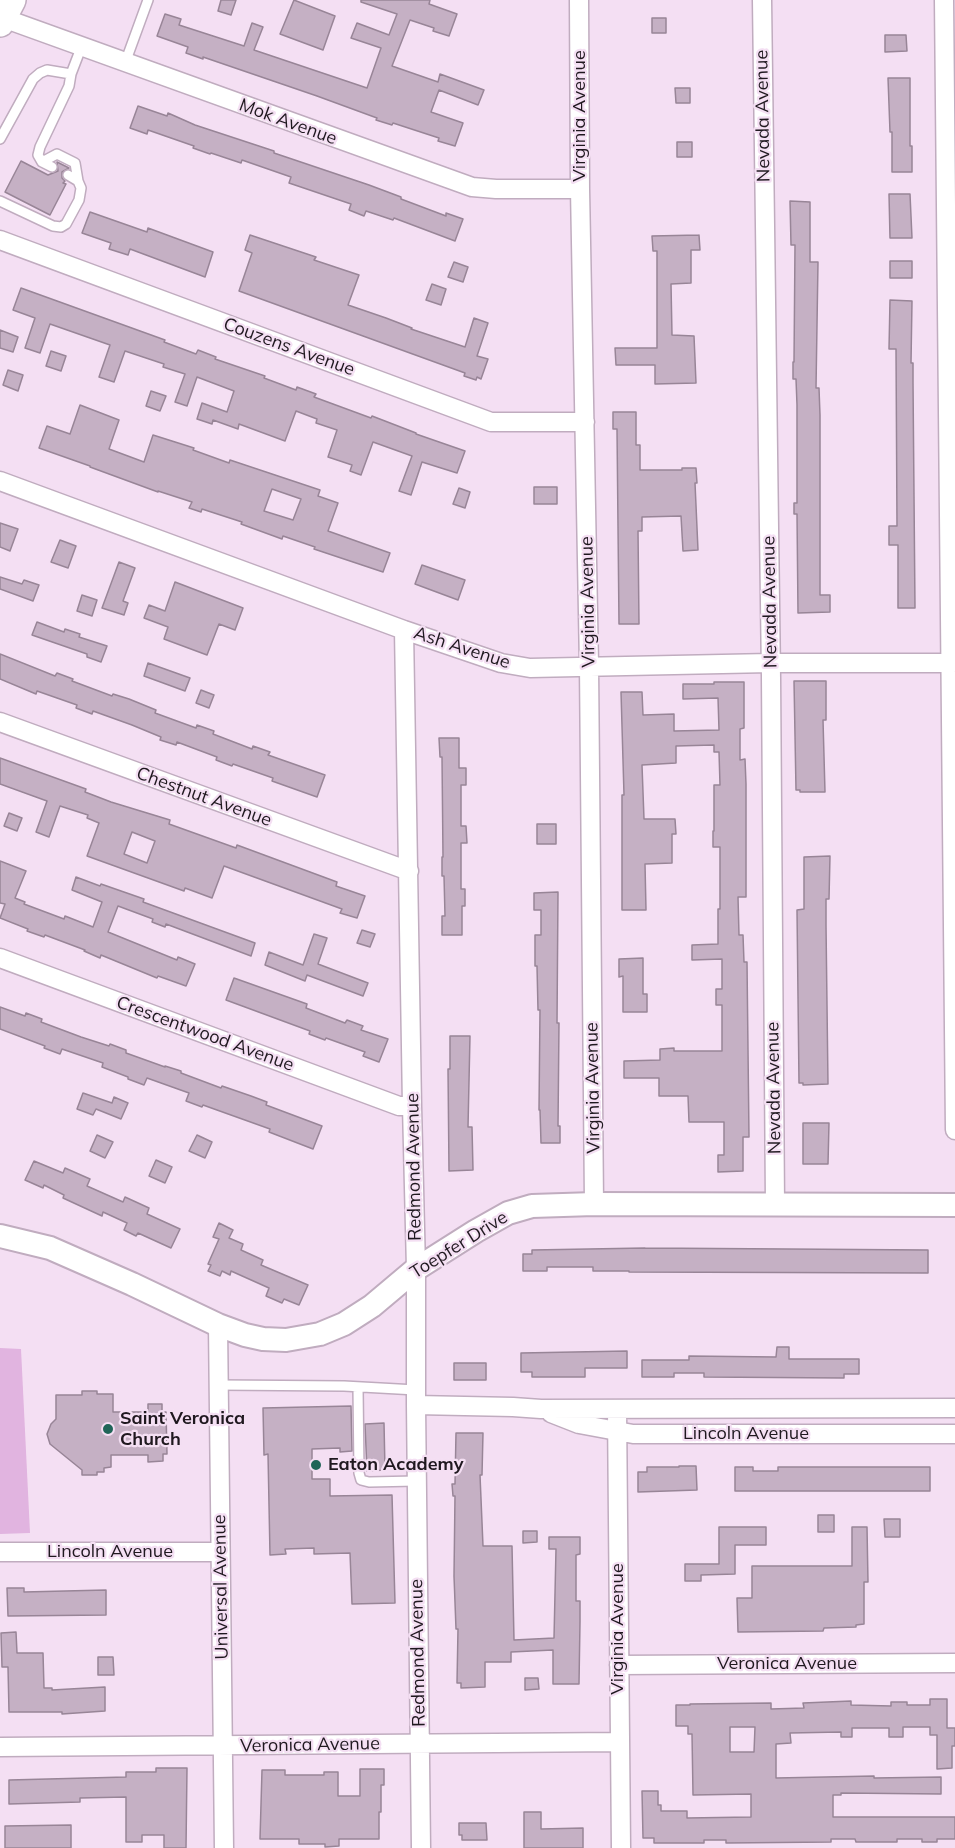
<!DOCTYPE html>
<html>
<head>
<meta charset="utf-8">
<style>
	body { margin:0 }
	canvas { display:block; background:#f4dff3 }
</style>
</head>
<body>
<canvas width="955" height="1848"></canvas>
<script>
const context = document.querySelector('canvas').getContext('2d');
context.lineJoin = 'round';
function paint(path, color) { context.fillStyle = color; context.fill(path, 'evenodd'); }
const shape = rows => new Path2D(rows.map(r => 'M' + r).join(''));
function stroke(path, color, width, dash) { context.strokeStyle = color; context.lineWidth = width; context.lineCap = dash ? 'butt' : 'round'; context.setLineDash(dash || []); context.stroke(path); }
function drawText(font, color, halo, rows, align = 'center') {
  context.font = font + ' Mulish,sans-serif'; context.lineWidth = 4.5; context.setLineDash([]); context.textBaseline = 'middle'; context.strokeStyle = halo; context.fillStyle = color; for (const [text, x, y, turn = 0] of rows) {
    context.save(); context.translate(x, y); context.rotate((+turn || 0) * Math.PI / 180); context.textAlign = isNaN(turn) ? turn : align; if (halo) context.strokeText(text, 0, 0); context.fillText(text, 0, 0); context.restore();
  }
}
const green = shape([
	[0,1348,21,1349,30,1533,0,1534]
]);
const building = shape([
	[221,0,236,0,231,15,218,11,221,0],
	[294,0,335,16,323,50,280,34,294,0],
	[361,0,430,0,429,4,457,14,449,36,433,31,434,28,410,20,392,66,438,82,440,74,484,90,478,105,439,90,431,112,463,123,455,146,438,141,439,138,393,123,392,125,376,120,377,118,317,96,203,57,203,59,186,53,188,47,157,36,165,14,181,19,179,25,244,46,252,23,263,27,254,50,367,88,381,48,351,38,357,23,389,35,397,14,361,2,361,0],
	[652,18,666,18,666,33,652,33,652,18],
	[885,35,906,35,907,51,885,52,885,35],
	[888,78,910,78,910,146,912,146,912,172,892,172,892,132,890,132,888,78],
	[675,88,690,88,690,103,676,103,675,88],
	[138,106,167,116,168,113,195,125,274,151,274,153,369,185,401,197,401,199,446,216,446,213,463,219,455,241,394,218,393,220,366,211,364,216,349,210,351,204,289,183,291,177,242,160,241,163,211,153,210,154,193,148,194,146,148,130,147,134,130,128,138,106],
	[677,142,692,142,692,157,677,157,677,142],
	[21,161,48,175,58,171,57,162,69,168,62,172,62,178,65,181,63,183,66,184,50,215,5,192,21,161],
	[889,194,910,194,912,238,890,238,889,194],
	[790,201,810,202,810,262,818,262,816,388,819,388,820,415,820,595,830,595,830,612,798,613,797,514,794,514,794,503,797,503,797,405,796,379,793,379,793,362,794,362,795,245,791,245,790,201],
	[90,212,147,232,148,228,213,252,205,277,130,249,128,255,109,249,111,243,82,233,90,212],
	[250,235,316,257,314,260,359,275,348,305,386,318,412,328,411,329,465,347,474,318,488,323,477,356,488,359,481,379,477,377,476,380,464,376,465,373,239,291,252,253,245,250,250,235],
	[699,235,700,250,691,250,691,283,671,284,672,335,694,336,696,383,655,384,655,365,616,365,615,348,657,348,657,251,653,251,652,236,699,235],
	[890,261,912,261,912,278,890,278,890,261],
	[454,262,468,267,463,282,448,277,454,262],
	[432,284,446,289,441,305,426,300,432,284],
	[21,288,165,340,164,342,196,354,198,350,216,357,215,359,265,376,264,378,296,390,297,387,316,394,314,397,371,418,372,416,416,433,416,434,465,451,457,473,422,462,411,495,399,491,412,456,373,442,361,475,350,471,352,465,328,457,337,430,316,423,317,419,296,411,285,441,239,424,238,429,213,420,212,424,197,419,202,403,227,412,234,391,197,377,187,406,175,402,185,374,163,367,164,364,125,351,114,382,99,377,110,345,50,324,40,353,25,348,35,318,13,310,21,288],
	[890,300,912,301,911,363,913,363,913,382,915,608,898,608,898,545,889,545,889,526,897,526,896,349,889,349,890,300],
	[0,330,18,337,13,352,0,348,0,330],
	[51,351,66,356,61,371,46,366,51,351],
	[8,370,23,375,18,391,3,385,8,370],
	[151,391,166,396,160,411,146,406,151,391],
	[80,405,119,420,109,449,144,462,153,435,194,448,193,450,229,463,230,460,320,490,318,496,338,503,328,531,390,553,383,572,314,549,315,547,283,536,282,539,241,524,242,522,202,509,201,512,189,508,192,502,158,491,158,492,90,467,90,466,39,448,47,426,70,434,80,405],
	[272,489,301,499,293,520,264,511,272,489],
	[613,412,636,412,636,445,640,445,640,470,682,470,682,468,696,468,697,483,695,483,698,550,683,551,681,516,642,517,642,531,638,531,639,624,619,624,617,429,613,429,613,412],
	[534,487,557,487,557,504,534,504,534,487],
	[459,488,470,492,465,508,453,504,459,488],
	[0,523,18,529,10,551,0,547,0,523],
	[60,540,76,546,68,568,51,562,60,540],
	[119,562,135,568,123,601,128,603,124,615,102,608,119,562],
	[422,565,465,580,458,600,415,584,422,565],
	[0,577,22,584,24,580,39,585,33,601,0,589,0,577],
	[175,582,243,608,235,630,219,624,207,655,164,639,168,627,144,618,149,605,165,611,175,582],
	[82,595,97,600,92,616,77,611,82,595],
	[37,622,64,632,65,629,80,634,79,637,107,646,101,662,87,657,87,654,32,635,37,622],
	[0,654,55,676,57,673,73,679,72,681,112,696,113,694,129,699,156,710,155,713,196,728,197,725,214,731,213,734,252,749,253,746,270,752,268,755,325,775,317,797,272,781,273,778,233,764,232,766,216,760,217,757,177,742,176,745,160,740,161,737,132,725,93,711,92,714,76,708,77,705,37,691,36,694,0,679,0,654],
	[148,663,190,678,185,691,144,676,148,663],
	[794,681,826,681,826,720,823,720,825,792,800,792,800,790,796,790,794,681],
	[714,682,744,682,744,728,740,729,740,760,745,759,746,784,746,897,738,897,739,935,743,935,744,962,747,962,749,1137,743,1137,743,1171,718,1172,718,1155,724,1155,724,1122,689,1122,688,1096,659,1096,659,1078,624,1078,624,1061,660,1060,660,1049,674,1048,674,1051,722,1051,722,1005,716,1005,716,989,722,989,722,959,692,960,692,945,718,944,718,909,720,909,720,847,713,847,713,831,714,831,714,785,720,785,719,752,714,752,714,745,676,746,676,763,642,765,644,819,675,819,676,834,672,834,672,863,645,864,646,910,622,910,622,795,624,795,621,692,642,692,643,715,674,714,674,731,719,730,718,698,683,699,683,684,714,684,714,682],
	[201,690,214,695,209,708,196,703,201,690],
	[439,738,459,738,459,768,466,768,466,785,461,785,461,826,466,826,467,843,461,843,461,889,465,889,465,906,462,906,462,935,442,935,442,916,445,916,444,876,442,876,442,857,443,857,442,757,440,757,439,738],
	[0,758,86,789,85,792,111,802,170,820,169,824,236,848,237,845,337,882,336,886,365,896,357,918,340,913,342,909,224,866,212,898,185,888,184,891,87,856,99,823,87,818,88,815,60,806,49,837,36,832,47,801,0,784,0,758],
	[132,832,155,841,147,863,124,854,132,832],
	[9,813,22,818,17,831,4,826,9,813],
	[537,824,556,824,556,844,537,844,537,824],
	[830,856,829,899,826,899,826,925,828,1084,803,1085,803,1083,799,1083,797,910,804,909,804,857,830,856],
	[0,861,26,871,15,898,25,902,24,904,64,919,65,916,93,927,102,902,72,890,76,877,100,886,101,884,144,899,143,902,255,943,251,956,166,924,165,927,152,922,153,919,118,906,108,932,177,960,178,957,195,964,186,986,158,976,157,978,101,955,100,958,84,951,85,950,45,935,44,937,27,931,28,929,0,918,5,904,0,903,0,861],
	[558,892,557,1023,559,1023,558,1126,560,1126,560,1143,541,1143,540,1110,539,1110,540,1010,538,1010,537,966,535,966,535,935,541,935,541,910,534,910,534,893,558,892],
	[362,930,375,934,370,947,357,943,362,930],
	[314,934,327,938,318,964,368,983,363,996,307,975,305,981,265,965,269,952,303,965,314,934],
	[643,958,643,994,647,994,647,1012,623,1012,623,976,619,977,619,959,643,958],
	[234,978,307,1004,306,1008,345,1023,347,1020,363,1026,361,1030,388,1039,379,1062,363,1056,365,1052,326,1038,325,1040,309,1034,310,1031,226,1000,234,978],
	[0,1007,25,1016,26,1013,42,1019,41,1022,81,1037,109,1046,110,1044,126,1050,126,1053,165,1067,165,1066,181,1071,181,1073,221,1088,222,1086,251,1096,267,1102,266,1105,322,1126,313,1149,269,1132,270,1129,203,1105,202,1107,186,1101,189,1093,147,1078,144,1085,128,1079,128,1077,102,1067,103,1063,62,1049,60,1054,44,1048,45,1046,0,1029,0,1007],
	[450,1036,470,1036,468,1127,472,1127,473,1170,449,1171,448,1069,450,1069,450,1036],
	[83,1093,112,1103,114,1097,128,1103,121,1119,96,1109,93,1115,77,1109,83,1093],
	[803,1123,829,1123,828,1164,803,1164,803,1123],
	[97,1135,113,1142,105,1158,90,1151,97,1135],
	[197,1135,212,1142,205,1158,189,1151,197,1135],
	[156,1160,172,1167,165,1183,149,1176,156,1160],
	[34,1161,63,1173,65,1168,90,1179,87,1186,123,1202,125,1197,149,1208,147,1214,180,1229,171,1248,138,1233,136,1236,124,1230,127,1223,103,1212,102,1216,63,1198,64,1195,44,1185,43,1188,25,1180,34,1161],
	[219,1223,233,1230,229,1238,243,1244,241,1250,263,1260,261,1265,308,1285,299,1305,284,1299,282,1303,266,1296,269,1288,231,1271,230,1275,222,1271,220,1276,208,1271,211,1265,208,1264,219,1239,213,1237,219,1223],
	[645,1248,928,1250,928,1273,629,1272,629,1271,593,1271,593,1267,547,1267,547,1271,523,1271,523,1254,532,1254,532,1250,645,1248],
	[777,1347,789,1347,789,1359,859,1359,859,1374,844,1374,844,1378,704,1377,704,1373,674,1373,674,1377,642,1377,642,1360,689,1360,689,1356,776,1357,777,1347],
	[627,1351,627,1368,585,1368,585,1377,532,1377,532,1372,521,1372,521,1353,627,1351],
	[454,1363,486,1363,486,1380,454,1380,454,1363],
	[82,1391,97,1391,97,1394,113,1394,113,1412,148,1412,148,1404,162,1404,162,1412,166,1412,167,1454,163,1454,163,1461,148,1462,148,1455,111,1455,111,1467,104,1468,104,1472,97,1472,97,1475,82,1475,82,1470,50,1444,47,1434,51,1424,56,1419,56,1395,82,1395,82,1391],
	[351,1406,352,1451,340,1452,340,1448,312,1449,312,1479,330,1479,330,1496,392,1495,395,1603,352,1604,350,1553,314,1554,314,1548,285,1549,286,1554,270,1555,268,1454,264,1455,263,1408,351,1406],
	[384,1423,385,1470,367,1471,365,1424,384,1423],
	[456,1433,483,1433,482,1475,480,1475,483,1546,512,1546,514,1640,554,1638,556,1549,549,1549,549,1537,580,1537,580,1554,576,1555,576,1601,580,1601,580,1622,579,1684,553,1684,553,1650,511,1652,511,1662,485,1662,485,1687,461,1688,461,1683,457,1683,458,1629,456,1629,454,1576,455,1496,453,1496,452,1484,455,1484,456,1433],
	[679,1466,696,1466,697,1490,638,1492,638,1472,647,1472,647,1467,679,1467,679,1466],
	[735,1467,753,1467,753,1471,778,1471,778,1467,930,1467,930,1491,735,1491,735,1467],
	[818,1515,834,1515,834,1532,818,1532,818,1515],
	[884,1519,900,1519,900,1537,885,1537,884,1519],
	[719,1527,766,1527,766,1545,735,1545,735,1574,701,1575,701,1581,685,1581,685,1564,719,1564,719,1527],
	[852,1527,867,1527,868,1582,864,1582,864,1624,856,1625,856,1627,824,1628,823,1631,738,1632,737,1598,752,1598,752,1566,852,1566,852,1527],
	[523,1531,537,1531,537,1542,523,1543,523,1531],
	[7,1588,24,1588,24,1592,106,1590,106,1615,8,1616,7,1588],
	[16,1632,17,1653,43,1653,44,1688,52,1688,52,1690,105,1687,105,1711,62,1714,62,1712,9,1712,8,1667,2,1667,1,1633,16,1632],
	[98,1657,113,1657,114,1675,98,1675,98,1657],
	[525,1678,538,1678,539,1689,525,1690,525,1678],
	[930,1699,947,1699,947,1728,955,1728,955,1746,952,1746,952,1768,937,1769,937,1735,930,1735,930,1727,903,1727,903,1737,889,1737,889,1728,852,1728,852,1737,841,1737,841,1732,790,1733,791,1743,776,1744,776,1778,874,1776,874,1778,941,1777,941,1794,841,1793,841,1795,833,1795,833,1817,955,1817,955,1839,937,1839,937,1842,922,1842,922,1839,897,1839,897,1842,856,1842,855,1839,831,1839,831,1842,726,1843,726,1840,704,1840,704,1843,654,1843,654,1838,643,1838,642,1791,658,1791,658,1805,661,1805,661,1811,687,1811,687,1818,751,1817,751,1794,693,1795,692,1734,688,1734,688,1726,676,1726,676,1705,690,1705,690,1704,771,1703,771,1709,804,1708,803,1703,851,1701,851,1705,891,1706,891,1702,907,1702,907,1705,930,1705,930,1699],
	[730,1727,755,1727,754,1752,730,1752,730,1727],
	[156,1768,187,1768,186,1848,164,1848,164,1835,142,1835,142,1842,126,1842,126,1797,80,1798,80,1802,9,1804,9,1780,126,1777,126,1772,156,1772,156,1768],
	[360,1769,384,1769,384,1785,381,1785,381,1812,379,1812,379,1839,339,1839,339,1846,325,1847,325,1844,299,1844,299,1839,260,1839,262,1770,285,1770,285,1775,324,1775,324,1772,338,1772,338,1796,360,1796,360,1769],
	[524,1812,541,1812,541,1829,583,1828,583,1848,524,1848,524,1812],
	[459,1823,486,1823,487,1840,462,1840,462,1835,459,1835,459,1823],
	[71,1825,71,1848,5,1848,5,1826,71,1825]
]);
const service = shape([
	[125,63,148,0],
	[0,139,33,79,40,73,47,70,71,74],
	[42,162,57,154,75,163,78,181],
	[52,167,42,162,38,155,40,147,69,86,71,74,81,48],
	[0,201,53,226,61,227,66,224,79,200,81,188,78,181,68,175],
	[218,1385,344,1386,416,1390],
	[358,1387,359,1473,361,1480,369,1482,416,1481]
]);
const minor = shape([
	[579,0,580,189,589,666,594,1204],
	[762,0,771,677,775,1205],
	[944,0,955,1130],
	[3,18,472,187,496,189,580,189],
	[0,240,491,422,585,422],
	[0,481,404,630,501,663,530,668,770,663,951,663],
	[404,630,412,1106,416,1269,416,1405,421,1848],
	[0,722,409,871],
	[0,958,399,1106,412,1106],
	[218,1325,224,1848],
	[416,1405,513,1407,541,1409,955,1408],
	[617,1409,621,1848],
	[551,1413,579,1424,633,1434,955,1434],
	[0,1552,220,1552],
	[619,1665,955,1663],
	[0,1747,619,1742]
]);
const tertiary = shape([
	[0,1236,50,1248,132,1284,218,1325,245,1335,263,1339,286,1340,320,1334,344,1324,372,1306,416,1269,476,1231,508,1213,532,1206,594,1204,955,1205]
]);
const primary = shape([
	[0,23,12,0]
]);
const markers = [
	[108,1429,6,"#206558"],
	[316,1465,6,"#206558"]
];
const streetNames = [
	["Virginia Avenue",580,116,-90],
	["Nevada Avenue",763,116,-91],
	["Mok Avenue",288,122,20],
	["Couzens Avenue",289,347,20],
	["Virginia Avenue",588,602,-91],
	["Nevada Avenue",770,602,-91],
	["Ash Avenue",462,648,18],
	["Chestnut Avenue",204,797,20],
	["Crescentwood Avenue",205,1034,20],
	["Virginia Avenue",593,1088,-91],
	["Nevada Avenue",774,1088,-91],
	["Redmond Avenue",414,1167,-91],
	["Toepfer Drive",459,1245,-32],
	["Lincoln Avenue",746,1434],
	["Lincoln Avenue",110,1552],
	["Universal Avenue",221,1587,-91],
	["Virginia Avenue",618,1629,-90],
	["Redmond Avenue",418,1653,-91],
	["Veronica Avenue",787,1664],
	["Veronica Avenue",310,1745,-1]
];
const poiNames = [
	["Saint Veronica",120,1419],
	["Church",120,1440],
	["Eaton Academy",328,1465]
];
paint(green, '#e1b4e0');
paint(building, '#c5b0c4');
stroke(building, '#988597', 1.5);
stroke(service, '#c0acbf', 12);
stroke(minor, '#c0acbf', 21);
stroke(tertiary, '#c0acbf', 26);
stroke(primary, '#c0acbf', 30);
stroke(service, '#fff', 9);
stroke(minor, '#fff', 18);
stroke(tertiary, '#fff', 22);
stroke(primary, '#fff', 27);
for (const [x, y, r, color] of markers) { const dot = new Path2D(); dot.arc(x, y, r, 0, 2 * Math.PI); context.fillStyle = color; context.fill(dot); stroke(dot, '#f4dff3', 2); }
drawText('18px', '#1f181f', '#f4dff3', streetNames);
drawText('bold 18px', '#1f181f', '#f4dff3', poiNames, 'left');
</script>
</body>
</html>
